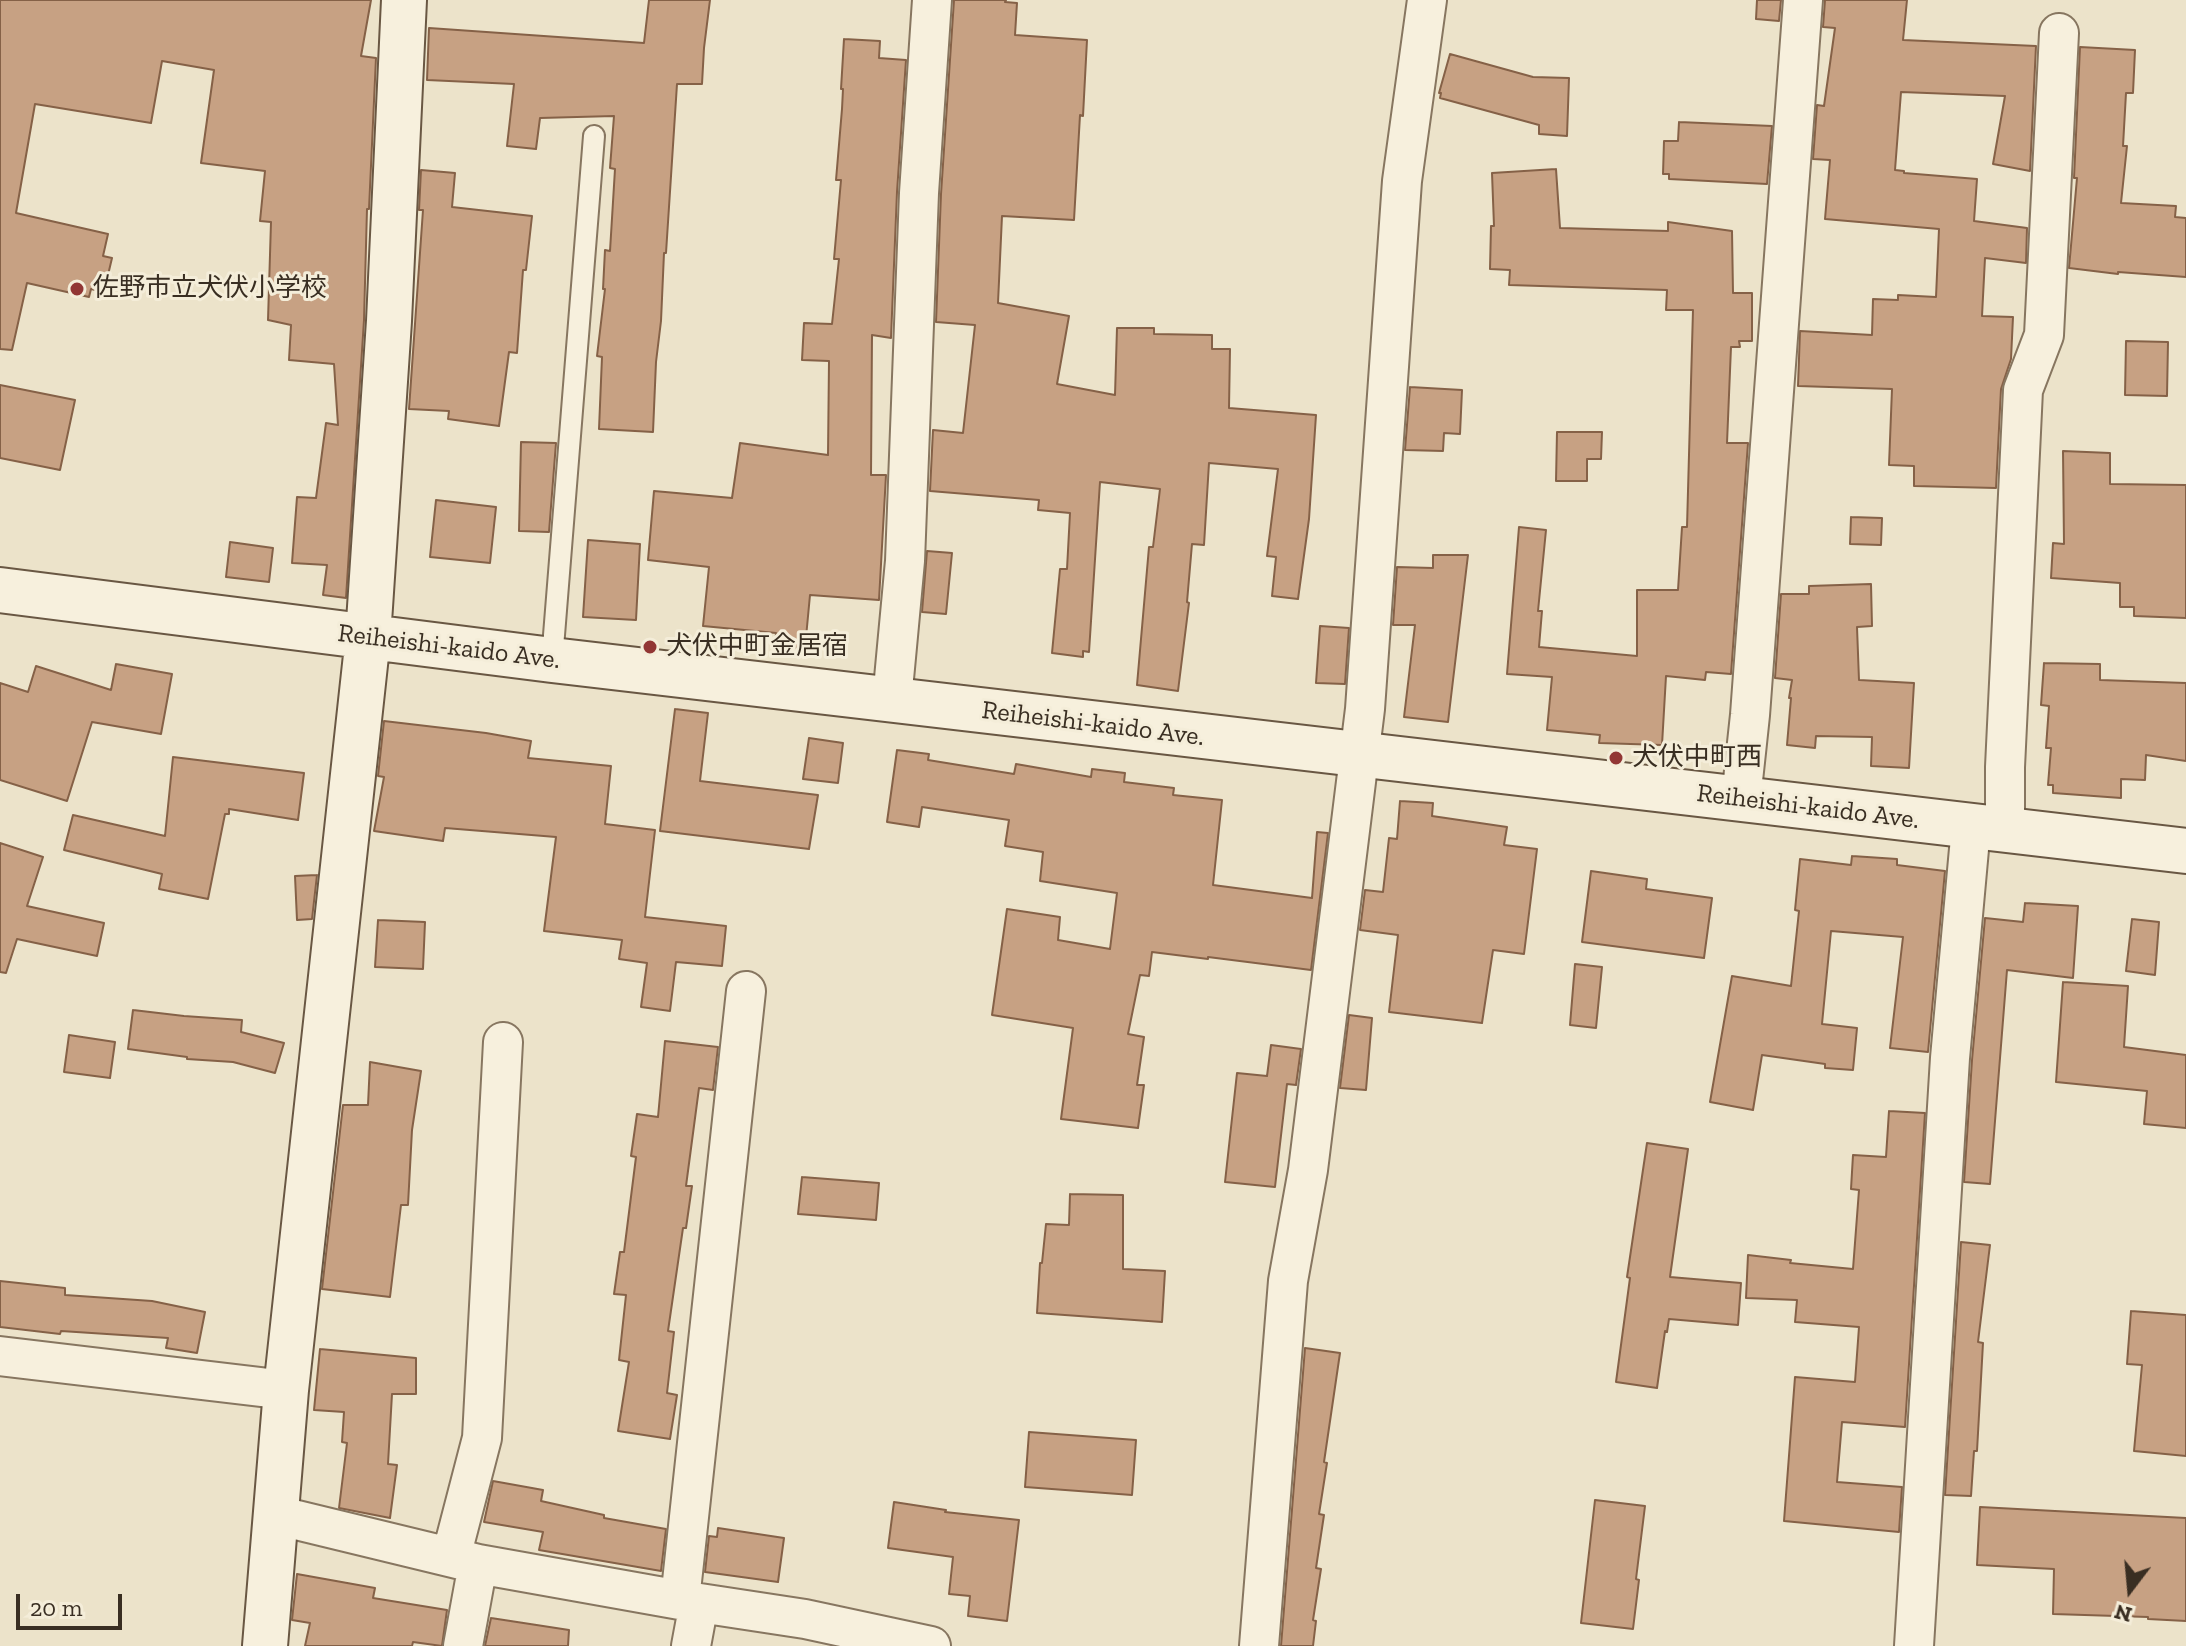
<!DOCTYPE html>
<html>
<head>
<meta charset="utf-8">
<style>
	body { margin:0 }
	#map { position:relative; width:2186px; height:1646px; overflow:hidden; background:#ece3ca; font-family:"Zilla Slab",serif }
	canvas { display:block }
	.north { position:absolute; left:2090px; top:1550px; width:80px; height:80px; -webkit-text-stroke:6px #f4edd9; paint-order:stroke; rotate:196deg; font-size:22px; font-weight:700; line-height:32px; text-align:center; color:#392e22 }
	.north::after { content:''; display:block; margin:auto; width:28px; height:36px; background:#392e22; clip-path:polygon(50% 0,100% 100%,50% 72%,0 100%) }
	.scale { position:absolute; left:16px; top:1594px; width:106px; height:36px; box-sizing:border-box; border:4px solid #392e22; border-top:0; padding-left:10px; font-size:24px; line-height:28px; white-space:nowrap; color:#392e22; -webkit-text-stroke:6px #f4edd9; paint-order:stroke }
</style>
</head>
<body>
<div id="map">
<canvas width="2186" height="1646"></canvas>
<div class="north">N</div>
<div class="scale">20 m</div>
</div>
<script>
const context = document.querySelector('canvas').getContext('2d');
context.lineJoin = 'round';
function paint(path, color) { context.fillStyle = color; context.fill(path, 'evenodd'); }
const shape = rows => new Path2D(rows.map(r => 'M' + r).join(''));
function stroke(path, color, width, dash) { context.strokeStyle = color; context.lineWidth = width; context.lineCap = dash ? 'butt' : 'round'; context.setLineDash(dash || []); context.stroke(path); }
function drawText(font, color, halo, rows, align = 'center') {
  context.font = font + ' "Zilla Slab","Noto Sans JP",serif'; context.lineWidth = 6; context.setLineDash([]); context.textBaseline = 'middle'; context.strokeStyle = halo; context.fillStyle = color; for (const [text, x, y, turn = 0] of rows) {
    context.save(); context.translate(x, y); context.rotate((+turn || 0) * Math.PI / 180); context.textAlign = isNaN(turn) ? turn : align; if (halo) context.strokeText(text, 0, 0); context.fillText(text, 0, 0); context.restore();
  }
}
const building = shape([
	[0,0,371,0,361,56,376,58,369,209,367,209,364,320,346,598,323,595,327,565,292,563,297,497,316,498,326,423,338,425,334,364,289,360,291,325,268,320,271,222,260,221,265,171,201,163,214,70,162,61,151,123,35,104,16,213,108,234,103,256,112,258,104,292,91,289,89,297,27,283,12,350,0,349,0,0],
	[649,0,710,0,704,48,702,84,677,84,666,253,664,253,661,321,656,362,653,432,599,429,602,357,597,356,605,289,603,289,605,250,610,251,615,169,610,168,614,116,540,118,536,149,507,146,514,84,427,80,429,28,644,43,649,0],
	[954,0,1006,0,1005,2,1017,3,1015,35,1087,40,1083,116,1080,115,1074,220,1002,216,998,303,1069,316,1057,384,1115,395,1117,328,1154,328,1154,334,1212,335,1212,349,1230,349,1229,408,1316,415,1309,519,1298,599,1272,596,1276,557,1267,556,1278,469,1209,463,1204,545,1192,544,1187,602,1189,603,1178,691,1137,685,1149,547,1153,547,1160,489,1100,482,1089,652,1083,651,1083,657,1052,653,1060,569,1067,569,1070,513,1038,510,1039,500,930,491,933,430,963,433,975,325,936,322,941,194,954,0],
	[1757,0,1781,0,1779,21,1756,19,1757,0],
	[1825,0,1907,0,1903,40,2036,46,2030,171,1993,164,2005,96,1901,92,1895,170,1904,171,1904,173,1977,179,1974,221,2027,228,2026,263,1985,258,1982,316,2013,317,2011,359,2001,389,1996,488,1914,486,1914,466,1889,465,1892,389,1798,386,1800,331,1872,335,1873,299,1898,300,1898,295,1936,297,1939,229,1825,219,1830,160,1813,159,1817,105,1824,106,1835,28,1823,27,1825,0],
	[844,39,880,41,879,58,906,60,897,192,891,338,872,335,871,475,886,475,879,600,810,595,805,648,775,646,776,633,703,626,709,567,648,560,654,491,732,498,740,443,828,455,829,361,802,360,804,323,832,324,839,259,834,259,841,180,836,180,842,109,843,89,841,89,844,39],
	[2080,47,2135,50,2133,93,2126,93,2123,146,2127,146,2121,203,2176,206,2175,217,2186,218,2186,277,2118,272,2118,274,2069,268,2077,178,2074,178,2080,47],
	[1450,54,1533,77,1569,78,1567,136,1539,134,1539,125,1440,98,1441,93,1439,93,1450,54],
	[1679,122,1772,126,1767,184,1669,179,1669,174,1663,174,1664,141,1678,141,1679,122],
	[1556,169,1560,228,1668,231,1668,222,1732,231,1733,293,1752,293,1752,341,1739,341,1740,347,1731,347,1727,443,1748,443,1731,674,1706,672,1705,680,1666,676,1662,745,1599,743,1600,735,1547,730,1552,677,1507,674,1519,527,1546,530,1538,611,1542,611,1539,647,1637,656,1637,590,1678,590,1682,527,1687,527,1693,310,1666,310,1667,290,1509,285,1510,270,1490,269,1491,226,1494,226,1492,173,1556,169],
	[421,170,455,173,452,207,532,216,526,270,523,270,517,353,509,352,499,426,448,419,449,411,409,409,423,210,419,210,421,170],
	[2126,341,2168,342,2167,396,2125,395,2126,341],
	[0,385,75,400,60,470,0,458,0,385],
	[1410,387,1462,390,1460,434,1444,433,1443,451,1405,450,1410,387],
	[1557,432,1602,432,1601,459,1587,459,1587,481,1556,481,1557,432],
	[521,442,556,443,549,532,519,531,521,442],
	[2063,451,2110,453,2110,484,2186,485,2186,618,2134,616,2134,607,2120,607,2120,583,2051,578,2053,543,2064,544,2063,451],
	[436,500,496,507,490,563,430,557,436,500],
	[1851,517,1882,518,1881,545,1850,544,1851,517],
	[588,540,640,544,636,620,583,617,588,540],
	[230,542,273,548,269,582,226,577,230,542],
	[927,551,952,553,946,614,922,612,927,551],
	[1433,555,1468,555,1448,722,1404,717,1415,625,1393,625,1397,567,1433,568,1433,555],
	[1871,584,1872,626,1857,627,1859,680,1914,683,1909,768,1871,766,1872,737,1816,736,1815,748,1787,745,1791,698,1789,698,1792,680,1775,678,1781,594,1809,594,1809,586,1871,584],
	[1320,626,1349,628,1345,684,1316,683,1320,626],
	[2044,663,2100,664,2100,680,2186,683,2186,761,2146,755,2145,780,2121,779,2121,798,2053,793,2053,785,2048,785,2051,748,2046,748,2049,706,2041,705,2044,663],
	[116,664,172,674,161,734,92,722,67,801,0,780,0,683,28,692,36,666,111,690,116,664],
	[675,709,708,713,700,781,818,795,809,849,660,831,675,709],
	[384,721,486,733,531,741,528,758,611,766,605,824,655,830,645,917,726,926,722,966,676,962,670,1011,641,1007,647,963,619,959,622,940,544,931,556,837,445,828,443,841,374,831,384,777,378,776,384,721],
	[809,738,843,743,838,783,803,779,809,738],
	[897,750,929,754,928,760,1014,774,1016,764,1091,777,1092,769,1125,773,1124,782,1174,788,1173,795,1222,800,1213,885,1312,898,1317,832,1328,833,1311,970,1208,957,1208,959,1152,952,1149,976,1140,975,1128,1034,1144,1037,1137,1085,1144,1085,1138,1128,1061,1119,1073,1028,992,1015,1007,909,1060,917,1058,940,1110,949,1117,893,1040,881,1043,852,1005,846,1009,820,922,807,919,827,887,822,897,750],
	[173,757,304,773,298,820,229,809,229,814,225,814,208,899,159,889,162,874,64,850,73,815,165,836,173,757],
	[1400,801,1433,803,1432,816,1507,827,1504,845,1537,849,1524,954,1493,950,1482,1023,1389,1012,1398,935,1360,930,1365,890,1383,892,1389,838,1397,839,1400,801],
	[0,843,43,857,27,906,104,923,97,956,17,939,6,973,0,972,0,843],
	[1852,856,1897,859,1897,865,1945,871,1928,1052,1890,1048,1903,937,1831,931,1822,1024,1857,1028,1853,1070,1825,1068,1825,1064,1762,1055,1753,1110,1710,1102,1732,976,1791,986,1799,911,1795,910,1800,859,1851,865,1852,856],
	[1591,871,1647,879,1646,889,1712,898,1704,958,1582,942,1591,871],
	[317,875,312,919,297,920,295,876,317,875],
	[2025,903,2078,906,2073,978,2007,970,1990,1184,1964,1182,1972,1060,1985,918,2023,922,2025,903],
	[2132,919,2159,922,2155,975,2126,971,2132,919],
	[378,920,425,922,423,969,375,967,378,920],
	[1575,964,1602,967,1596,1028,1570,1025,1575,964],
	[2063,982,2128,986,2124,1047,2186,1055,2186,1128,2144,1124,2147,1091,2056,1082,2063,982],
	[133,1010,184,1016,242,1020,241,1032,284,1043,275,1073,233,1062,187,1059,187,1057,128,1049,133,1010],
	[1349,1015,1372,1018,1366,1090,1340,1088,1349,1015],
	[69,1035,115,1042,110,1078,64,1072,69,1035],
	[665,1041,718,1047,713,1090,699,1088,686,1186,692,1186,686,1228,683,1228,668,1331,674,1332,667,1393,677,1395,670,1439,618,1431,629,1362,619,1360,626,1295,614,1294,620,1252,624,1252,636,1157,631,1156,637,1114,658,1117,665,1041],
	[1271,1045,1301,1049,1296,1085,1287,1084,1275,1187,1225,1182,1237,1073,1267,1076,1271,1045],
	[370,1062,421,1071,412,1130,408,1205,401,1205,390,1297,322,1289,343,1105,368,1105,370,1062],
	[1889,1111,1925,1113,1905,1427,1842,1422,1837,1482,1902,1487,1899,1532,1784,1521,1795,1377,1855,1382,1859,1327,1795,1322,1797,1300,1746,1298,1748,1255,1791,1260,1790,1263,1853,1269,1859,1190,1851,1189,1853,1155,1886,1157,1889,1111],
	[1647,1143,1688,1149,1670,1277,1741,1283,1738,1325,1669,1319,1667,1332,1665,1331,1657,1388,1616,1382,1630,1278,1627,1277,1647,1143],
	[802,1177,879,1183,876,1220,798,1214,802,1177],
	[1070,1194,1123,1195,1123,1269,1165,1271,1162,1322,1037,1313,1040,1263,1042,1263,1046,1224,1069,1225,1070,1194],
	[1961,1242,1990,1245,1978,1342,1983,1343,1977,1451,1974,1451,1971,1496,1945,1495,1961,1242],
	[0,1281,65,1288,65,1295,152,1301,205,1312,197,1353,166,1348,168,1338,61,1331,60,1334,0,1327,0,1281],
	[2131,1311,2186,1315,2186,1456,2134,1451,2142,1365,2127,1364,2131,1311],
	[1305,1348,1340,1353,1324,1462,1327,1463,1319,1514,1324,1515,1316,1568,1321,1569,1313,1620,1316,1621,1313,1646,1281,1646,1305,1348],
	[320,1349,416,1358,416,1394,392,1394,388,1464,397,1465,390,1518,339,1508,347,1443,342,1442,344,1412,314,1410,320,1349],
	[1029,1432,1136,1440,1132,1495,1025,1487,1029,1432],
	[493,1481,543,1490,541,1501,604,1515,604,1518,666,1529,661,1571,539,1550,543,1532,484,1522,493,1481],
	[1595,1500,1645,1506,1636,1579,1639,1580,1633,1629,1581,1623,1595,1500],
	[894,1502,946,1510,945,1512,1019,1520,1007,1621,968,1616,970,1596,949,1594,953,1557,888,1548,894,1502],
	[1980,1507,2186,1518,2186,1621,2148,1619,2148,1617,2053,1614,2054,1569,1977,1565,1980,1507],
	[718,1528,784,1538,778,1582,705,1572,709,1536,717,1537,718,1528],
	[297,1574,375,1588,373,1598,447,1610,442,1646,413,1642,412,1646,305,1646,310,1623,292,1620,297,1574],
	[491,1618,569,1630,568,1646,485,1646,491,1618]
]);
const lane = shape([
	[552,660,594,136]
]);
const street = shape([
	[892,700,905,561,919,193,932,0],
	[1741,799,1750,715,1803,0],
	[2005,831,2005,767,2023,390,2044,335,2059,33],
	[0,1356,286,1390],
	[276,1515,478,1564,680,1600,805,1619,931,1646],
	[451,1557,482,1438,503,1042],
	[680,1600,746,991],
	[463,1646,478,1564],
	[691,1646,699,1603],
	[1259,1646,1288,1281,1308,1170,1365,709,1402,181,1427,0],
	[1914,1646,1950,1058,1971,827]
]);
const secondary = shape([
	[0,590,552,660,2186,851],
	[265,1646,286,1390,368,637,389,321,404,0]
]);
const markers = [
	[77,289,8,"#923634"],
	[650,647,8,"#923634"],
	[1616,758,8,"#923634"]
];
const poiNames = [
	["佐野市立犬伏小学校",93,289],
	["犬伏中町金居宿",666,647],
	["犬伏中町西",1632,758]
];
const streetNames = [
	["Reiheishi-kaido Ave.",449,647,7],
	["Reiheishi-kaido Ave.",1093,724,7],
	["Reiheishi-kaido Ave.",1808,807,7]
];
paint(building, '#c7a183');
stroke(building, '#856147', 2);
stroke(lane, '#877660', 24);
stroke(street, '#877660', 42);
stroke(secondary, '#695743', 48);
stroke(lane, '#f7f0dd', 20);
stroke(street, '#f7f0dd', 38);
stroke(secondary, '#f7f0dd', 44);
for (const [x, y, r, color] of markers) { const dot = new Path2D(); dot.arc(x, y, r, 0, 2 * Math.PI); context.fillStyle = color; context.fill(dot); stroke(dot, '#f4edd9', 3); }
drawText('26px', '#392e22', '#f4edd9', poiNames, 'left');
drawText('26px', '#392e22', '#f4edd9', streetNames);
</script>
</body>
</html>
